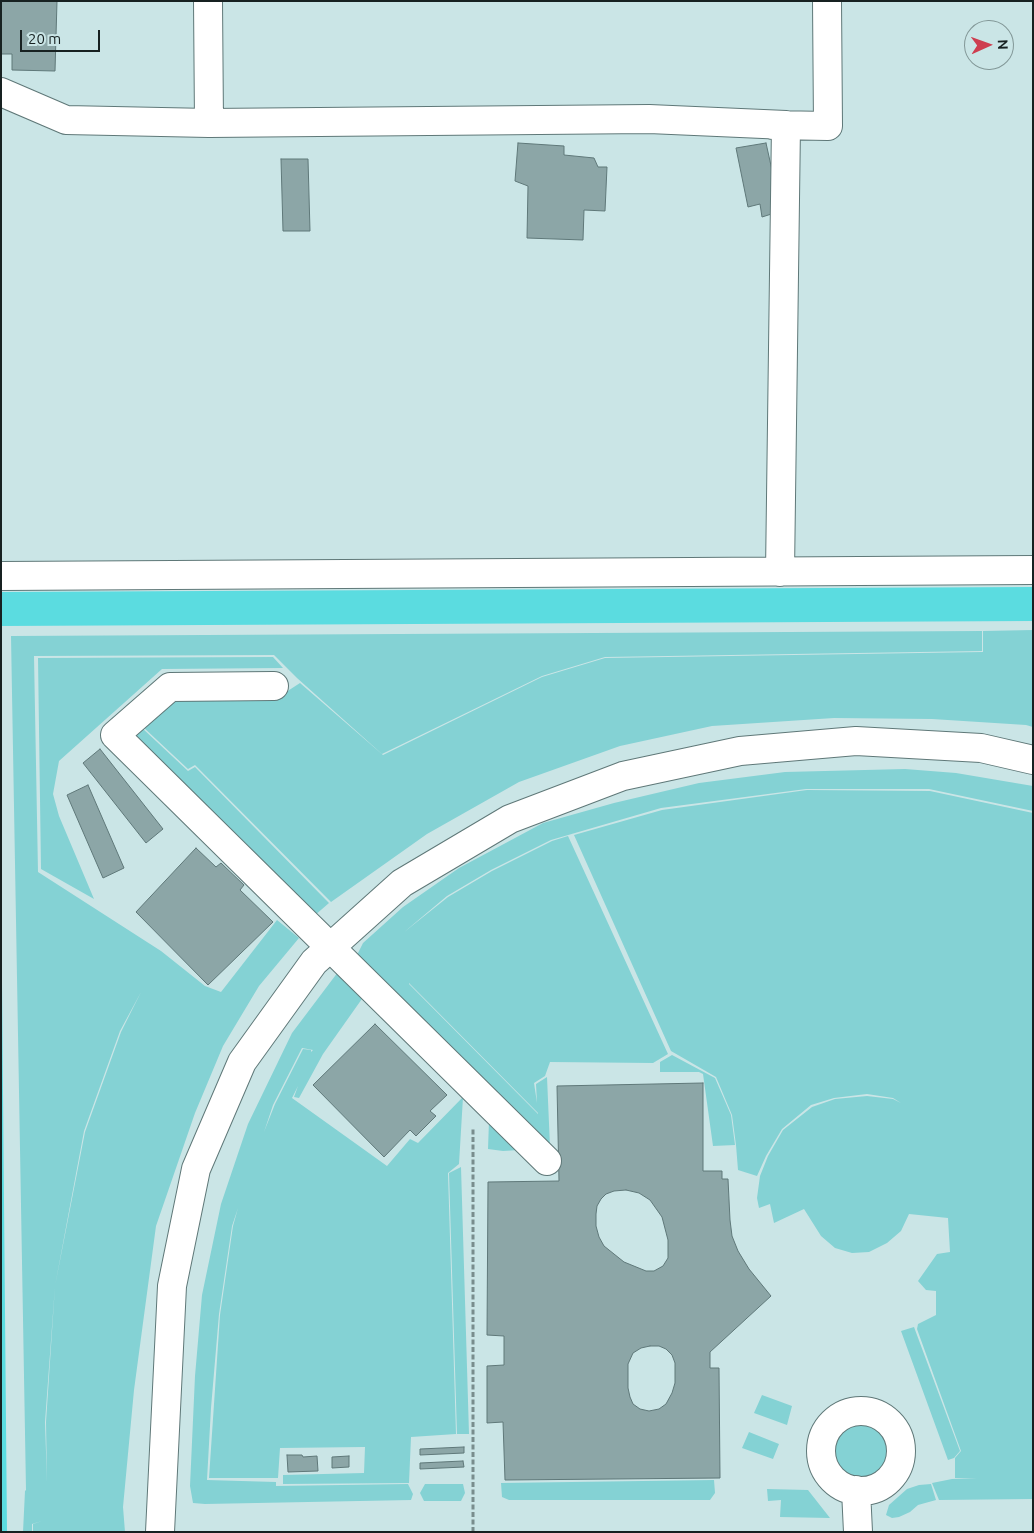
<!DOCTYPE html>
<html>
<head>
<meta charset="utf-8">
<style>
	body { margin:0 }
	#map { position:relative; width:1034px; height:1533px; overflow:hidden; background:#cae5e6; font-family:Ubuntu,sans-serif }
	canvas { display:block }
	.frame { position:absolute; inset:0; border:2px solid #172121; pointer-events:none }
	.north { position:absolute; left:964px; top:20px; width:50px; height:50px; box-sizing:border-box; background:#cae5e6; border:1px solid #829797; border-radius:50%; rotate:88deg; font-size:14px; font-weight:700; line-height:20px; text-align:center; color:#172121 }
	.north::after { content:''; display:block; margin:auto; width:18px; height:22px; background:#ce3e50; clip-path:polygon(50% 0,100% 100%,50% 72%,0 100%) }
	.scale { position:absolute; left:20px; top:30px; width:80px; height:22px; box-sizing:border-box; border:2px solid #172121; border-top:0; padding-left:6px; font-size:15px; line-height:18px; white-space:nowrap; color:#172121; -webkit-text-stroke:4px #cae5e6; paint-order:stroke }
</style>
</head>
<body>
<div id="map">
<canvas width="1034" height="1533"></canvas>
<div class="frame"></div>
<div class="north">N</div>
<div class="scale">20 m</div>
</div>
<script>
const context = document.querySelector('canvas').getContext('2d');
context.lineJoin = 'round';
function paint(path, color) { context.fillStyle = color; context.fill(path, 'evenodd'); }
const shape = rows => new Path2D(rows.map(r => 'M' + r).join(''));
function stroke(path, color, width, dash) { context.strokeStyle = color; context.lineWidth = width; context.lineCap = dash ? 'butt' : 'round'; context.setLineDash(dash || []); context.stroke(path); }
const green = shape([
	[1033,630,1033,727,1026,725,932,719,834,718,712,726,620,746,519,782,427,834,331,902,195,765,188,769,142,726,173,699,280,696,300,683,383,755,542,677,605,658,983,652,983,631],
	[982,631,982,651,605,657,542,676,382,754,297,678,274,655,34,656,38,872,161,951,205,986,221,992,277,920,299,938,259,986,223,1046,195,1113,156,1226,134,1390,123,1507,125,1532,33,1532,33,1524,42,1521,32,1524,32,1532,23,1532,25,1491,26,1490,11,636],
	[141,992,121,1032,85,1132,55,1286,46,1422,47,1482,45,1422,55,1286,84,1131,120,1031],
	[273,657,283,668,162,669,59,761,53,794,59,816,94,899,41,869,38,658],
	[141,727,188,771,195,767,329,903,314,916,136,738],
	[905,769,956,773,1033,786,1033,811,929,789,806,789,661,808,551,840,491,870,447,896,403,933,448,897,492,871,552,841,568,836,668,1054,653,1063,550,1062,545,1076,534,1083,537,1103,536,1084,547,1077,550,1147,357,955,363,943,403,907,459,868,543,823,614,803,699,783,785,772],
	[409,983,538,1113,538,1114,409,984],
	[807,790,930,791,1033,813,1033,1499,939,1500,932,1483,952,1479,977,1478,955,1478,955,1458,961,1451,917,1329,918,1324,936,1315,936,1291,926,1290,918,1281,937,1254,950,1252,948,1218,909,1214,901,1231,887,1243,869,1252,852,1253,835,1248,821,1236,804,1209,774,1223,770,1204,759,1208,757,1198,760,1176,768,1156,783,1130,812,1107,835,1099,867,1096,893,1099,901,1103,893,1098,867,1094,834,1098,811,1105,782,1129,766,1156,757,1176,738,1170,736,1145,732,1115,716,1077,671,1051,574,835,662,810],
	[338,972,364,996,323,1054,299,1098,294,1097,298,1086,292,1098,387,1166,410,1139,418,1143,463,1097,459,1164,448,1173,456,1434,411,1437,409,1483,283,1484,283,1475,364,1473,365,1447,280,1448,278,1478,209,1478,220,1315,233,1226,238,1208,232,1226,219,1314,211,1408,207,1480,276,1482,276,1486,408,1484,413,1494,411,1500,205,1504,193,1503,190,1486,195,1376,202,1295,221,1204,248,1124,292,1033],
	[302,1048,313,1050,311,1052,311,1050,303,1049,275,1104,264,1132,273,1105],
	[672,1055,715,1078,731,1115,735,1145,713,1146,703,1074,699,1072,660,1072,660,1062],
	[489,1121,519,1150,503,1151,488,1149],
	[461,1167,469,1434,457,1434,449,1173],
	[914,1327,960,1451,954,1458,948,1460,901,1331],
	[762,1395,792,1406,787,1425,754,1413],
	'835 1451a27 27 0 1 1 54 0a27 27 0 1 1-54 0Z',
	[749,1432,779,1444,773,1459,742,1448],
	[714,1480,715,1493,710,1500,509,1500,502,1497,501,1483],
	[425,1484,463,1484,465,1493,461,1501,424,1501,420,1493],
	[931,1484,936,1500,918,1505,910,1512,899,1517,892,1518,886,1515,889,1505,907,1489,919,1485],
	[767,1489,808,1490,830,1518,780,1517,781,1500,768,1501]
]);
const water = shape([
	[1033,587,1033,621,1,626,1,592],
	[1,872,7,1532,1,1532]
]);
const building = shape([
	[1,1,57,1,55,71,12,70,12,54,1,54,1,1],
	[518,143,564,146,564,155,594,158,598,167,607,167,605,211,584,210,583,240,527,238,528,186,515,181,518,143],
	[766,143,781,211,762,217,760,204,748,207,736,148,766,143],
	[281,159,308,159,310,231,283,231,281,159],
	[100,749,163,829,146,843,83,763,100,749],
	[88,785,124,868,103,878,67,795,88,785],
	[196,848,216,867,221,863,244,885,240,890,273,922,208,985,136,912,196,848],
	[375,1024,447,1095,430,1111,436,1116,416,1136,410,1130,384,1157,313,1085,375,1024],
	[703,1083,703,1171,722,1171,722,1179,728,1179,730,1220,732,1236,738,1251,749,1269,771,1296,710,1352,710,1368,719,1368,720,1478,505,1480,503,1422,487,1423,487,1366,504,1365,504,1336,487,1335,488,1182,559,1181,557,1086,703,1083],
	[626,1190,639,1193,650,1200,662,1217,668,1240,668,1258,663,1266,654,1271,646,1271,624,1262,604,1246,599,1237,596,1226,596,1214,597,1206,601,1199,606,1194,614,1191,626,1190],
	[650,1346,659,1346,666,1349,672,1355,675,1363,675,1383,672,1393,666,1404,659,1409,649,1411,640,1409,633,1404,630,1397,628,1388,628,1364,633,1353,641,1348,650,1346],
	[464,1447,464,1453,420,1455,420,1449,464,1447],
	[287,1455,302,1455,303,1457,317,1456,318,1471,288,1472,287,1455],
	[349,1456,349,1467,332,1468,332,1457,349,1456],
	[463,1461,464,1467,420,1469,420,1463,463,1461]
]);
const path = shape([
	[473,1532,473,1127]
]);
const minor = shape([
	[208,1,209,123],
	[1,92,66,120,209,123,649,119,786,125,780,572],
	[773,125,828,126,827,1],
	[1,576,1033,570],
	[274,686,170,687,115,735,547,1161],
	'821 1451a40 40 0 1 1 80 0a40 40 0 1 1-80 0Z',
	[856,1490,858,1532],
	[160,1532,172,1286,196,1169,242,1062,314,962,402,883,510,819,623,776,740,751,856,741,981,748,1033,760]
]);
paint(green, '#84d2d4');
paint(water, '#5bdce0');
paint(building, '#8ca6a7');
stroke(building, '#5f7879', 1);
stroke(minor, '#5f7878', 30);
stroke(path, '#798d8d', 3, [5, 2.5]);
stroke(minor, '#fff', 28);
</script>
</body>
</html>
